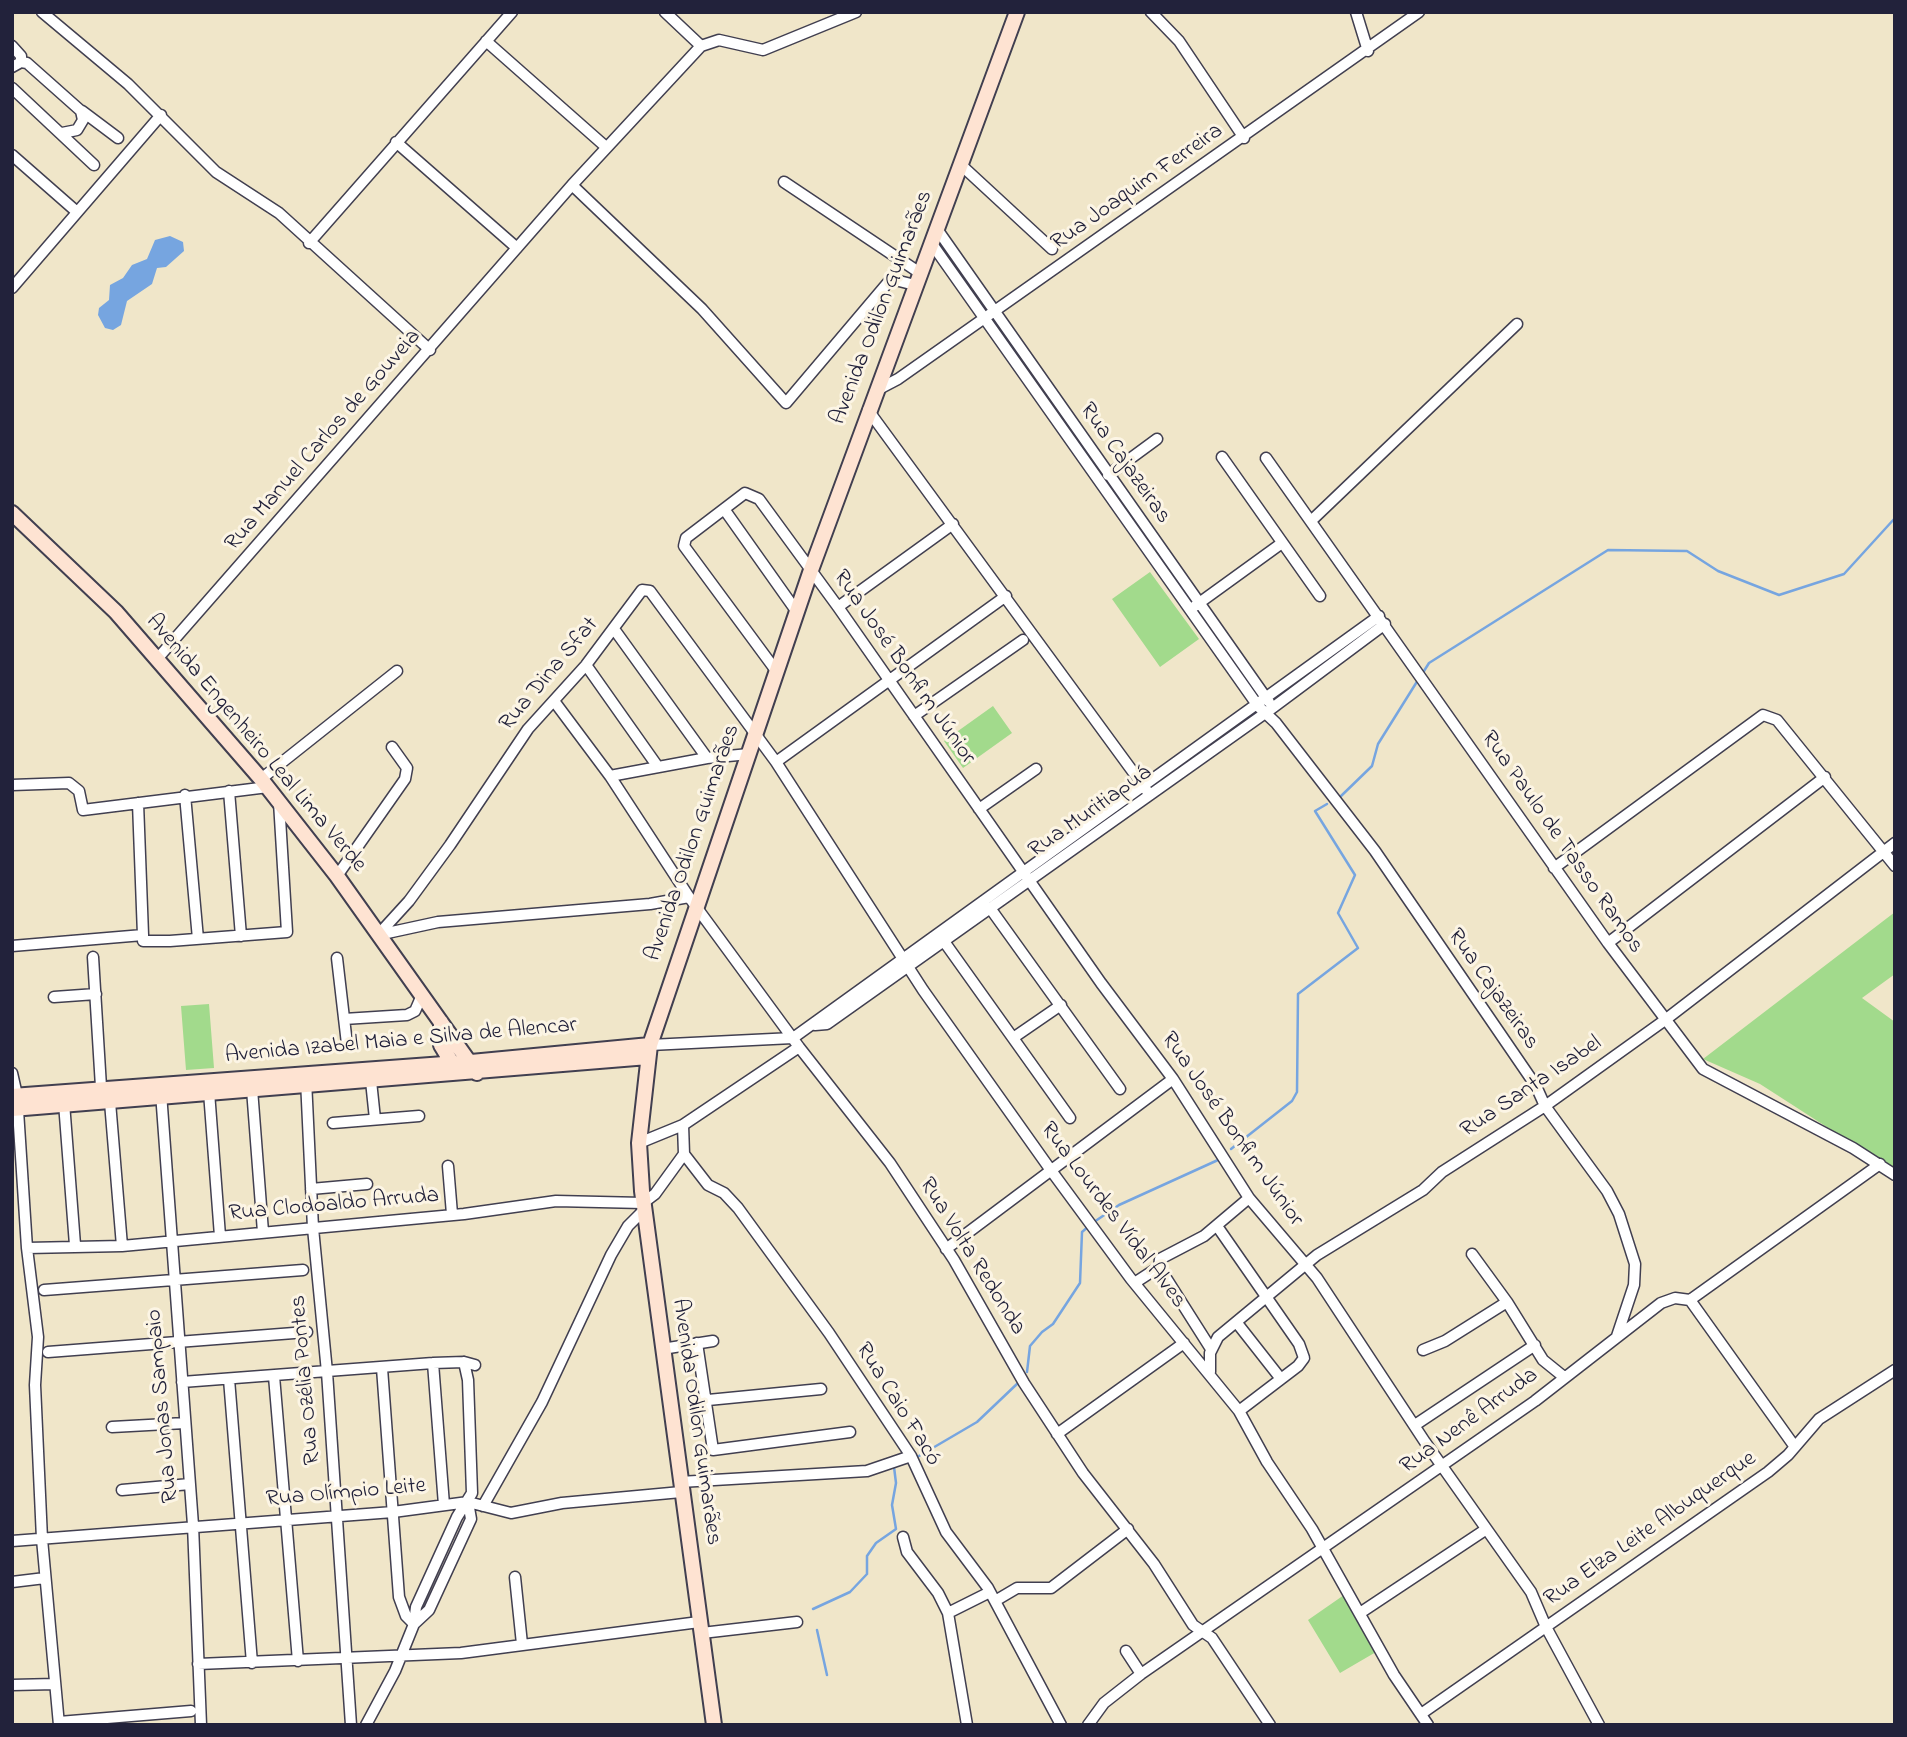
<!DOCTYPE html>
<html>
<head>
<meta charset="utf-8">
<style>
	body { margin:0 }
	#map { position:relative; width:1907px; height:1737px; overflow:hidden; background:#f0e6c9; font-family:"Indie Flower",sans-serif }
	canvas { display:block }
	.frame { position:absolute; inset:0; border:14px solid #22223b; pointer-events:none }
</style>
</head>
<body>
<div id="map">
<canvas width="1907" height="1737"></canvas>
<div class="frame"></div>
</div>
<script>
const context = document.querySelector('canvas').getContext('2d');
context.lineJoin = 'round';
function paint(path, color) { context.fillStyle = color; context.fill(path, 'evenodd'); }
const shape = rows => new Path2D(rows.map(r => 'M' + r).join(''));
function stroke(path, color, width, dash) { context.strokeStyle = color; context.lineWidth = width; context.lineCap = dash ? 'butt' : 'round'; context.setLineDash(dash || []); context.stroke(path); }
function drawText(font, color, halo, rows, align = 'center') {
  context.font = font + ' "Indie Flower",sans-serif'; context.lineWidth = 6; context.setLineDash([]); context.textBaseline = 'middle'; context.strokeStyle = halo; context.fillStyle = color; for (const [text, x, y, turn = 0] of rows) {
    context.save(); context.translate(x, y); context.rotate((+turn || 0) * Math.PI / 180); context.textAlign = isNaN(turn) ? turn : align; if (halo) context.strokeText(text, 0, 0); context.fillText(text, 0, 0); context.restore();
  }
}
const green = shape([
	[1150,572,1199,639,1160,667,1112,599],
	[993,706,1012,733,963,768,944,741],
	[1895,912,1895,974,1862,998,1895,1022,1895,1171,1760,1084,1703,1059],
	[209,1004,214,1068,186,1070,181,1006],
	[1344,1595,1376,1652,1340,1673,1308,1620]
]);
const water = shape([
	[170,236,183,242,184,251,166,267,157,268,152,284,127,301,121,325,113,330,105,328,98,315,99,308,109,300,110,285,123,278,132,265,147,259,155,240]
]);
const stream = shape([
	[1424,671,1429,663,1608,550,1687,551,1718,571,1779,595,1844,574,1895,518],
	[1340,797,1372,766,1378,744,1418,680],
	[1231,1149,1292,1101,1297,1092,1298,994,1358,948,1338,913,1355,875,1315,811,1327,804],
	[1094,1222,1119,1205,1218,1160],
	[1027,1372,1030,1346,1042,1332,1053,1324,1080,1283,1082,1232,1089,1226],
	[919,1456,977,1422,1018,1383],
	[813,1609,850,1592,867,1574,867,1556,876,1543,896,1529,892,1505,896,1483,894,1467],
	[817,1630,827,1675]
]);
const street = shape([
	[42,12,128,84,216,172,279,213,430,350],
	[665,12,701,46],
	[1151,12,1179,41,1244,138],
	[1356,12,1368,51],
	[486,41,606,147],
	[12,46,21,56,21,62],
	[12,67,21,62,27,63,81,111,83,120,77,130,62,133],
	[12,88,94,165],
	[82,111,118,138],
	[396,142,517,248],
	[12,155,77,212],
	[960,164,1052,249],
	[784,182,920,273],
	[572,185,702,309,786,403,891,279,915,285],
	[937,229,1269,702],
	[309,243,512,12],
	[932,244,1258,706,1276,723,1375,851,1536,1086,1545,1106,1607,1191,1619,1214,1635,1264,1634,1285,1617,1336],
	[12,288,161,115],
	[877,390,898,379,1419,12],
	[868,410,1147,791],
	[1222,457,1320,596],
	[1266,458,1608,943,1703,1069,1853,1148,1895,1175],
	[1108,475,1157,439],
	[724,509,797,612],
	[1311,521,1517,324],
	[1195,606,1282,543],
	[838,607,953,524],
	[614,629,707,758],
	[158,658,572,185,701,46,719,40,763,50,856,12],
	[586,665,658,767],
	[777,672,684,546,686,538,745,493,759,499,838,607,1101,983,1173,1079,1249,1198,1317,1278,1425,1442,1531,1592,1546,1627,1599,1725],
	[554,701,610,776,689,897,799,1047,890,1163,954,1260,1024,1383,1083,1473,1154,1564,1193,1625,1212,1638,1270,1725],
	[914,716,1023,640],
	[776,762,1006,596],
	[610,776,707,758,749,754],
	[261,779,397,671],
	[12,785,69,783,79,791,83,810,268,787],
	[229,791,241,936],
	[185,795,198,939],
	[138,803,143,935],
	[979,809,1036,769],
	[1554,868,1763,715,1777,720,1895,866],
	[337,876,405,779,407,768,392,747],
	[990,908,1120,1089],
	[143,935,143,941,170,941,287,932,279,802],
	[378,935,409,901,450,845,528,729,586,665,642,590,650,591,776,762,923,990,1050,1169,1131,1279,1239,1411,1267,1462,1312,1529,1394,1675,1428,1725],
	[378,935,438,922,650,904,689,897],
	[943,940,1070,1118],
	[1608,943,1825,777],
	[12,946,143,935],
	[93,957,101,1087],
	[337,958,347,1044],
	[54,997,96,994],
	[344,1019,407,1015,415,1011,422,995],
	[815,1025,827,1024,1271,709,1385,624],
	[1013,1038,1061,1005],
	[650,1045,793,1038,1379,616],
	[12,1073,17,1095,27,1248,38,1337,35,1385,42,1539,59,1725],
	[306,1080,313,1228,327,1372,351,1725],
	[371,1081,375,1119],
	[252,1089,263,1232],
	[209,1092,220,1236],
	[161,1093,193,1525,201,1725],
	[110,1102,122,1246],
	[64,1103,75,1245],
	[333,1123,419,1116],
	[683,1125,684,1154,708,1185,724,1193,738,1208,829,1333,911,1456,946,1532,988,1588,1061,1725],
	[639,1143,683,1125,799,1047],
	[448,1166,452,1214],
	[311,1189,367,1184],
	[1217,1226,1299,1344,1304,1358,1298,1366,1239,1411],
	[27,1248,122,1246,464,1214,556,1201,643,1203,655,1194,684,1154],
	[946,1249,1173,1079],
	[1472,1254,1507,1302,1543,1360,1564,1377],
	[1159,1267,1211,1349],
	[1136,1282,1159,1267,1160,1259,1204,1236,1249,1198],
	[44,1290,303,1270],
	[1690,1300,1795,1447],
	[1237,1323,1281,1379],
	[697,1343,713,1450,850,1432],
	[662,1349,713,1341],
	[1423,1350,1445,1341,1507,1302],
	[48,1352,307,1332],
	[433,1363,444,1505],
	[382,1368,399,1597,406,1616,414,1624],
	[1210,1372,1210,1353,1218,1337,1317,1255,1423,1190,1442,1172,1545,1106,1665,1020,1895,843],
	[274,1376,298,1661],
	[229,1379,252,1663],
	[182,1382,433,1363,464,1362,475,1365],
	[708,1400,821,1389],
	[1415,1425,1535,1345],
	[112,1427,185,1423],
	[1057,1434,1184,1343],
	[680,1482,867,1471,911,1456],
	[122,1490,190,1484],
	[483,1506,542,1402,611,1255,628,1226,644,1210],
	[903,1537,907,1552,938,1593,948,1613,967,1725],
	[12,1541,393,1512,468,1502,511,1513,562,1503,681,1492],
	[515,1577,522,1644],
	[12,1582,45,1578],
	[995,1601,1017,1588,1051,1588,1128,1529],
	[948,1613,990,1592],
	[1360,1613,1485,1530],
	[414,1624,429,1610,471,1519,468,1502],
	[702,1633,797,1622],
	[1126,1651,1141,1674],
	[198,1664,461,1653,699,1622],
	[12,1685,55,1684],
	[1421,1714,1768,1472,1788,1455,1819,1419,1895,1370],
	[59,1722,191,1711],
	[366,1725,395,1671,414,1624,416,1607,457,1517,472,1493,468,1380,464,1362],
	[1088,1725,1104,1703,1141,1674,1535,1401,1661,1303,1675,1298,1690,1300,1880,1164]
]);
const secondary = shape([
	[12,513,116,612,261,779,337,876,477,1073],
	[441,1022,441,1045,455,1068],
	[12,1096,471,1062,650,1045],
	[12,1109,648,1057],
	[714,1725,642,1191,639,1143,650,1045,811,570,1017,12]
]);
const streetNames = [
	["Rua Joaquim Ferreira",1138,188,-35],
	["Avenida Odilon Guimarães",883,308,-69],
	["Rua Manuel Carlos de Gouveia",324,441,-49],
	["Rua Cajazeiras",1124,464,55],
	["Rua José Bonfim Júnior",903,668,55],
	["Rua Dina Sfat",550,675,-50],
	["Avenida Engenheiro Leal Lima Verde",255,744,50],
	["Rua Muritiapuá",1091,813,-35],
	["Avenida Odilon Guimarães",694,843,-71],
	["Rua Paulo de Tasso Ramos",1561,843,55],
	["Rua Cajazeiras",1492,990,55],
	["Avenida Izabel Maia e Silva de Alencar",401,1042,-5],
	["Rua Santa Isabel",1532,1088,-34],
	["Rua José Bonfim Júnior",1231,1130,55],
	["Rua Clodoaldo Arruda",334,1206,-5],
	["Rua Lourdes Vídal Alves",1112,1216,53],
	["Rua Volta Redonda",971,1257,58],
	["Rua Ozélia Pontes",307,1380,-95],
	["Rua Caio Facó",897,1405,58],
	["Rua Jonas Sampaio",164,1406,-95],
	["Avenida Odilon Guimarães",695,1422,82],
	["Rua Nenê Arruda",1470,1422,-36],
	["Rua Olímpio Leite",346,1494,-5],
	["Rua Elza Leite Albuquerque",1651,1530,-35]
];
paint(green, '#a2da8c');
paint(water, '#76a5e0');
stroke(stream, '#76a5e0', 2.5);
stroke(street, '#413f50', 13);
stroke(secondary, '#413f50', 18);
stroke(street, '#fff', 10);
stroke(secondary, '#fee3d2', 14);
drawText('23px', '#22223b', '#fcf5e5', streetNames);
</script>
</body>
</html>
